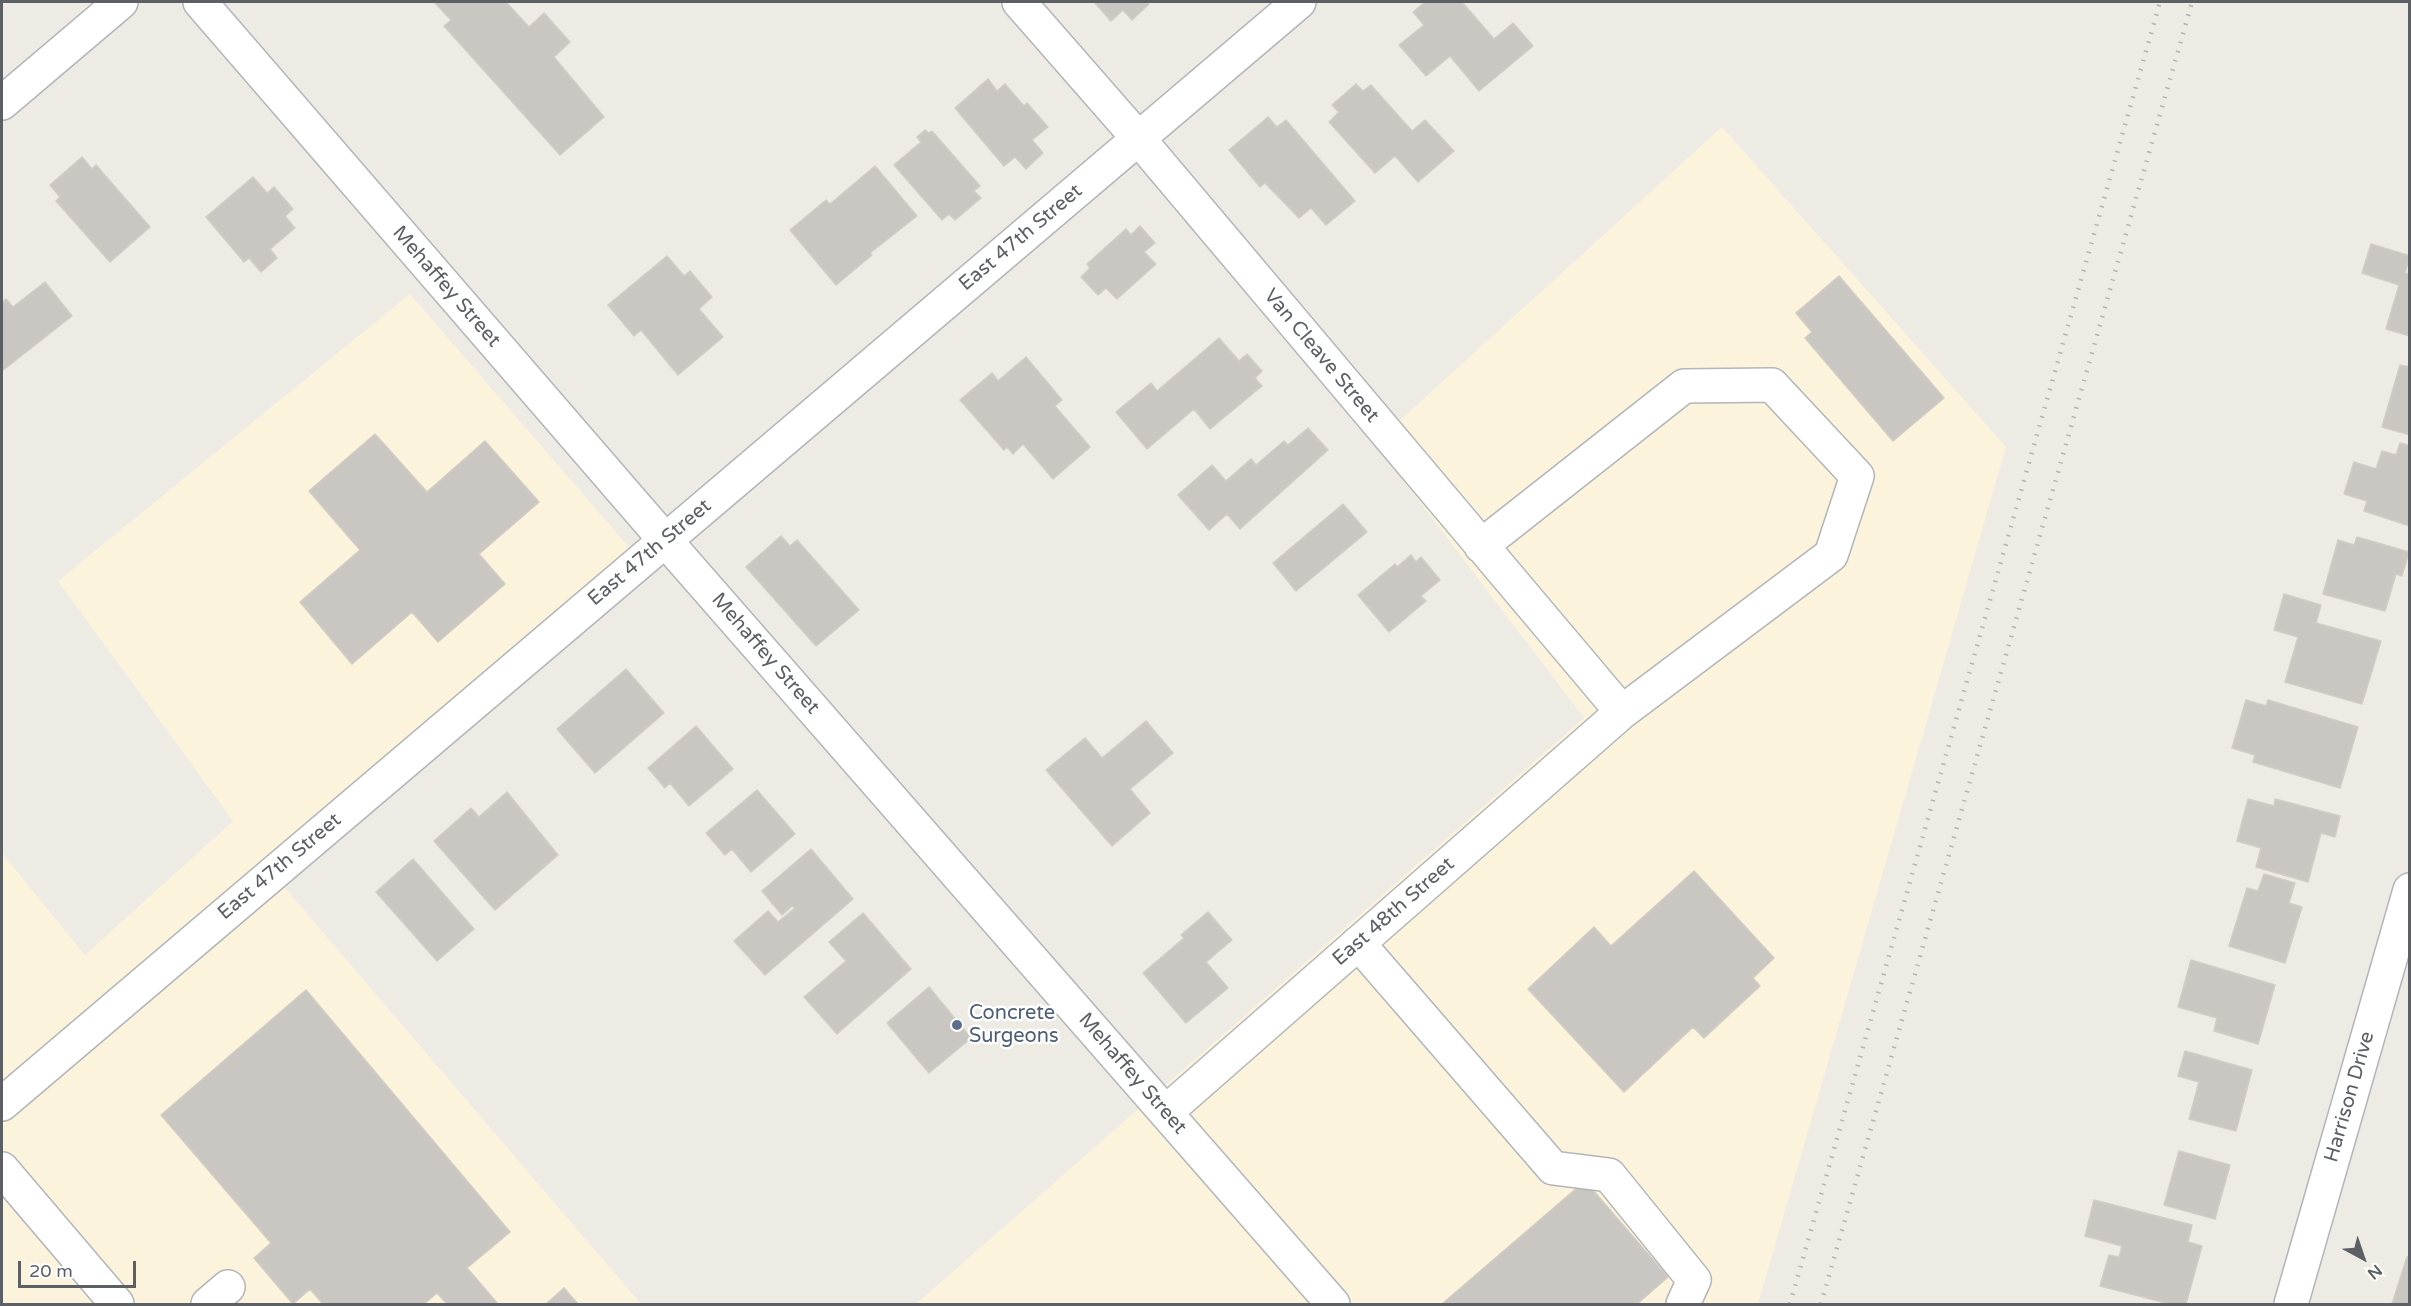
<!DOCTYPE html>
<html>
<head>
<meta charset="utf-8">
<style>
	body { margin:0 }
	#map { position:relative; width:2411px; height:1306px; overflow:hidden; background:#eeebe5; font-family:"Varela Round",sans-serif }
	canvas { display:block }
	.frame { position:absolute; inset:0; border:3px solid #5c6064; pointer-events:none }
	.north { position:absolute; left:2333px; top:1228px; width:60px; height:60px; -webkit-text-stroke:4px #fff; paint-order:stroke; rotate:140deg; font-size:16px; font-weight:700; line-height:24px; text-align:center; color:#5c6064 }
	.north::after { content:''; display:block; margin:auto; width:21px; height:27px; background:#5c6064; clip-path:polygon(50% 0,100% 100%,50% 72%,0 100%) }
	.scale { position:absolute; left:18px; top:1261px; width:118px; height:27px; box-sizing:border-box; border:3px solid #5c6064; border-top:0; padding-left:8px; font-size:18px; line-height:21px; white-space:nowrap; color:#5c6064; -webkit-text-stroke:4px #fff; paint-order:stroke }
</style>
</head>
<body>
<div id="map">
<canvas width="2411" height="1306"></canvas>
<div class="frame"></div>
<div class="north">N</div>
<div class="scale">20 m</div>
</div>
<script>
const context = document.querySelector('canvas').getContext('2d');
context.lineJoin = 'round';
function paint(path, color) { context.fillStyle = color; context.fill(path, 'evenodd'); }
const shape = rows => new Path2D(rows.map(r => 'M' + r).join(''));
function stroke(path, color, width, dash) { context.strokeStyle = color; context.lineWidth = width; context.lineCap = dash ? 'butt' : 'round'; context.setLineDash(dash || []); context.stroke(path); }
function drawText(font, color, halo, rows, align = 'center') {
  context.font = font + ' "Varela Round",sans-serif'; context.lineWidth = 5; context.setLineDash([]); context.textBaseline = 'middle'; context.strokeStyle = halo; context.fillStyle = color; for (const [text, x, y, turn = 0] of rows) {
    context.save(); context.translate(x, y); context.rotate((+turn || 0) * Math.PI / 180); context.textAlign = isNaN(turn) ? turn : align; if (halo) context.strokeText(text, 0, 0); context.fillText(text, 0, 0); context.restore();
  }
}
const commercial = shape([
	[1722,127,2006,447,1758,1304,916,1304,1584,718,1375,443],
	[410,294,634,553,268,868,641,1304,2,1304,2,853,85,955,233,821,58,581]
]);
const building = shape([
	[434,2,506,2,529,27,544,13,570,42,554,57,604,117,560,155,444,26,451,20,434,2],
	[1094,2,1147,2,1149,4,1132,20,1123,10,1111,21,1094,2],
	[1425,2,1462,2,1494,39,1513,23,1533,46,1479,91,1450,56,1426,76,1399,45,1424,25,1413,12,1425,2],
	[988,79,997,91,1005,84,1024,106,1027,103,1048,127,1032,140,1043,153,1026,169,1015,157,1004,166,955,108,988,79],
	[1356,84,1363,91,1371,85,1412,131,1425,120,1454,151,1418,182,1395,156,1375,173,1329,122,1339,112,1332,105,1356,84],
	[1268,117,1277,127,1286,120,1355,201,1326,225,1311,208,1299,218,1265,183,1260,187,1229,150,1268,117],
	[925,130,929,133,932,131,980,186,974,191,981,198,955,220,949,214,942,220,894,165,921,142,917,137,925,130],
	[82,157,92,169,96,165,150,227,110,262,56,201,60,197,50,185,82,157],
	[875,166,917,216,870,253,872,255,836,285,790,230,826,200,830,204,875,166],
	[253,177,267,193,274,187,293,209,285,216,295,228,270,249,277,258,261,272,249,258,244,262,206,217,253,177],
	[1140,226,1155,243,1144,252,1156,264,1117,299,1106,288,1098,295,1081,277,1090,268,1087,264,1126,229,1131,235,1140,226],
	[2371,244,2410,256,2405,273,2410,275,2410,336,2386,329,2399,285,2362,273,2371,244],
	[667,256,684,276,690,271,712,297,699,309,723,337,678,375,641,330,634,336,608,305,667,256],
	[1839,276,1944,398,1893,441,1805,338,1812,332,1796,313,1839,276],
	[45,282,72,316,2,371,2,302,6,299,13,307,45,282],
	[1219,338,1239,361,1247,354,1262,371,1255,378,1262,386,1210,429,1194,409,1147,449,1116,412,1151,383,1157,391,1219,338],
	[1026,357,1062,400,1055,406,1090,447,1053,479,1023,444,1013,454,1007,447,1004,450,960,400,992,373,998,381,1026,357],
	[2400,365,2410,367,2410,435,2382,427,2400,365],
	[1308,428,1328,450,1240,529,1227,514,1209,530,1178,495,1212,465,1226,481,1251,459,1256,465,1284,441,1288,445,1308,428],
	[375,434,427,492,485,441,539,502,479,554,505,584,438,642,412,612,352,664,300,602,360,550,309,491,375,434],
	[2400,443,2410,446,2410,526,2364,511,2367,501,2344,494,2354,462,2376,469,2382,451,2396,455,2400,443],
	[1343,504,1367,532,1296,591,1273,563,1343,504],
	[781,536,790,546,797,540,859,610,816,646,746,567,781,536],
	[2357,537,2409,552,2402,576,2396,574,2385,611,2323,594,2338,540,2354,545,2357,537],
	[1411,555,1416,562,1421,557,1440,580,1421,596,1426,601,1389,632,1358,595,1395,564,1397,567,1411,555],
	[2284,594,2321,605,2316,623,2381,641,2362,704,2285,682,2298,637,2274,630,2284,594],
	[626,669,664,713,595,773,557,729,626,669],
	[2246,700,2266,706,2268,700,2358,727,2340,788,2253,762,2255,755,2232,748,2246,700],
	[1146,721,1173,753,1130,789,1150,813,1112,846,1046,770,1085,738,1102,758,1146,721],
	[696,726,733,769,689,806,670,783,665,788,648,768,696,726],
	[757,790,795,834,751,872,732,849,725,855,706,833,757,790],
	[507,792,558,855,495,910,434,841,471,808,479,817,507,792],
	[2248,799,2274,806,2275,799,2340,816,2335,837,2321,833,2308,882,2256,867,2261,848,2237,841,2248,799],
	[811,849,853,899,765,975,734,941,768,911,778,922,795,908,792,906,782,915,762,891,811,849],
	[413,859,474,929,437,961,376,892,413,859],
	[1694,871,1774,958,1753,978,1760,986,1704,1038,1693,1027,1624,1092,1528,989,1594,927,1611,946,1694,871],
	[2264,874,2295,883,2289,903,2302,907,2285,963,2229,946,2247,888,2258,891,2264,874],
	[1208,912,1232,940,1206,962,1228,988,1186,1023,1143,973,1184,938,1181,935,1208,912],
	[863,913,911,969,837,1034,804,997,846,961,829,942,863,913],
	[2191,960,2275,985,2258,1044,2214,1031,2217,1018,2178,1007,2191,960],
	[929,987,971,1038,929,1073,887,1023,929,987],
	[306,990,510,1232,467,1268,498,1304,447,1304,437,1293,424,1304,323,1304,310,1289,293,1304,254,1258,271,1243,161,1115,306,990],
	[2185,1051,2252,1070,2236,1131,2189,1119,2199,1082,2178,1076,2185,1051],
	[2179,1151,2230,1165,2215,1219,2164,1205,2179,1151],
	[1585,1181,1668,1277,1637,1304,1442,1304,1585,1181],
	[2094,1200,2192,1225,2188,1242,2202,1246,2186,1304,2170,1304,2100,1286,2109,1255,2119,1257,2122,1246,2085,1236,2094,1200],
	[2407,1257,2410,1258,2410,1304,2392,1304,2407,1257],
	[564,1288,578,1304,546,1304,564,1288]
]);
const minor = shape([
	[200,2,665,540,1333,1304],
	[1019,2,1138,138,1622,712],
	[2,103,121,2],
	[1358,943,1553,1168,1609,1175,1694,1280,1683,1304],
	[2,1104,1299,2],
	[1166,1112,1622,712,1831,555,1857,476,1772,385,1684,386,1481,546],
	[2,1169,117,1304],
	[208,1304,228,1287],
	[2291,1304,2410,890]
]);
const rail = shape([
	[1790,1304,2160,2],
	[1821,1304,2192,2]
]);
const markers = [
	[957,1025,6,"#5c6f8a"]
];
const streetNames = [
	["East 47th Street",1021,238,-40],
	["Mehaffey Street",446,287,49],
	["Van Cleave Street",1321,356,50],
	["East 47th Street",650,553,-40],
	["Mehaffey Street",765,654,49],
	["East 47th Street",280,867,-40],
	["East 48th Street",1394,912,-41],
	["Mehaffey Street",1132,1074,49],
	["Harrison Drive",2350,1097,-74]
];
const serviceNames = [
	["Concrete",969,1014],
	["Surgeons",969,1037]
];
paint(commercial, '#fbf3dc');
paint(building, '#cac6c2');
stroke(building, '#d2cdc3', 1.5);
stroke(minor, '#b2b5b9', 36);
stroke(minor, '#fff', 33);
stroke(rail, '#b3b4b4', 4.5, [1.5, 8]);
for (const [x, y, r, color] of markers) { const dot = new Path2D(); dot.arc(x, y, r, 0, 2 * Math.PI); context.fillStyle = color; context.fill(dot); stroke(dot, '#fff', 2); }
drawText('20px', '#5c6064', '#fff', streetNames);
drawText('20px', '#4e5e75', '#fff', serviceNames, 'left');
</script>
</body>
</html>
